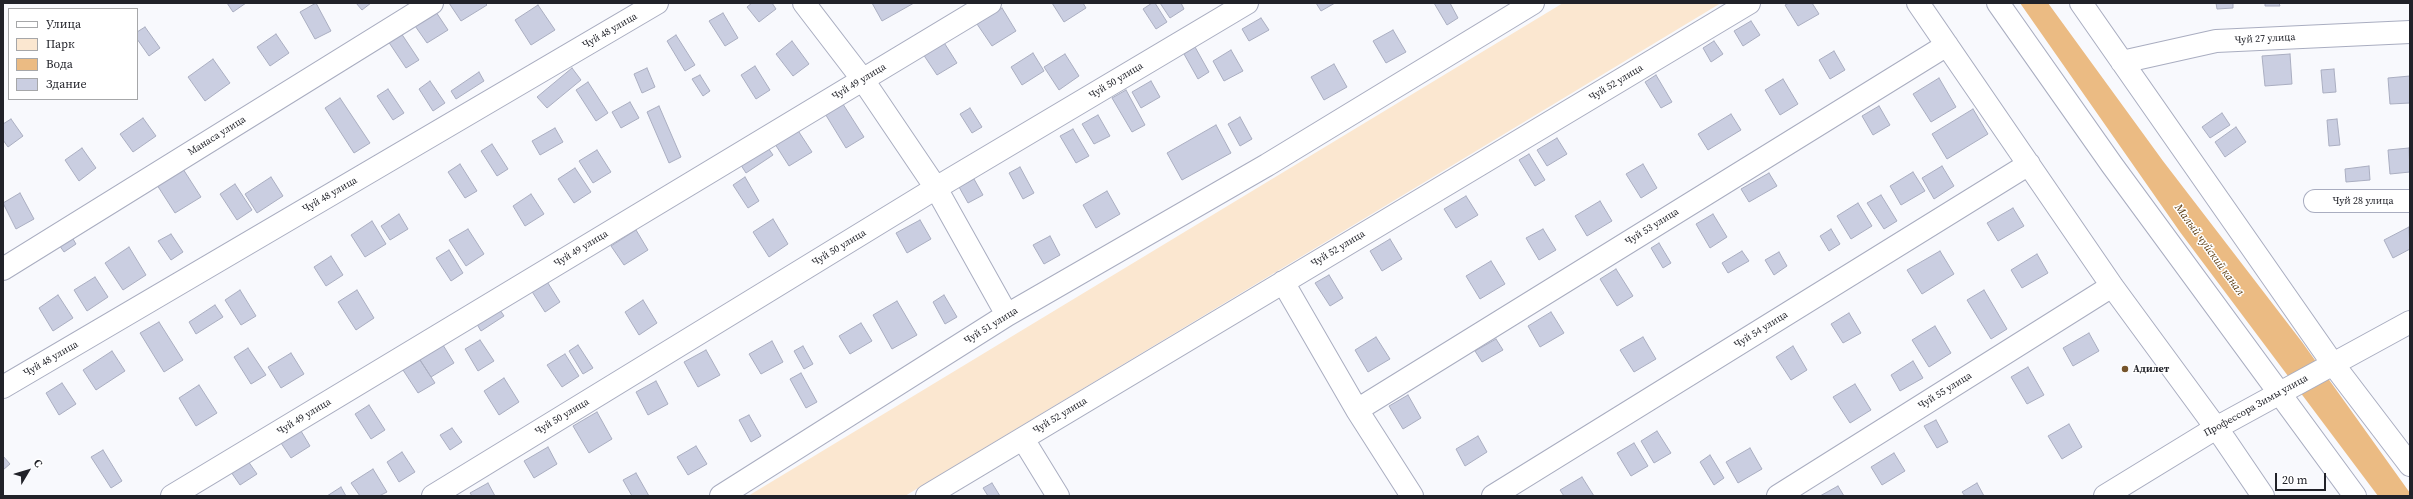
<!DOCTYPE html>
<html>
<head>
<meta charset="utf-8">
<style>
	body { margin:0 }
	#map { position:relative; width:2413px; height:499px; overflow:hidden; background:#f8f9fd; font-family:"Source Serif 4",serif }
	canvas { display:block }
	.frame { position:absolute; inset:0; border:4px solid #212229; pointer-events:none }
	.legend { position:absolute; left:8px; top:8px; width:130px; height:92px; box-sizing:border-box; background:#fff; border:1px solid #a6a7a9; margin:0; padding:5px 7px; list-style:none; font-size:12px; color:#212229 }
	.legend li { display:flex; align-items:center; gap:8px; height:20px }
	.legend b { width:20px; border:1px solid #a6a7a9 }
	.north { position:absolute; left:8px; top:451px; width:40px; height:40px; -webkit-text-stroke:3px #fff; paint-order:stroke; rotate:52deg; font-size:11px; font-weight:700; line-height:16px; text-align:center; color:#212229 }
	.north::after { content:''; display:block; margin:auto; width:14px; height:18px; background:#212229; clip-path:polygon(50% 0,100% 100%,50% 72%,0 100%) }
	.scale { position:absolute; left:2275px; top:473px; width:51px; height:18px; box-sizing:border-box; border:2px solid #212229; border-top:0; padding-left:5px; font-size:12px; line-height:14px; white-space:nowrap; color:#212229; -webkit-text-stroke:3px #fff; paint-order:stroke }
</style>
</head>
<body>
<div id="map">
<canvas width="2413" height="499"></canvas>
<div class="frame"></div>
<ul class="legend">
<li><b style="height:5px;background:#fff"></b>Улица</li>
<li><b style="height:11px;background:#fbe7d0"></b>Парк</li>
<li><b style="height:11px;background:#ebbb83"></b>Вода</li>
<li><b style="height:11px;background:#cacee1"></b>Здание</li>
</ul>
<div class="north">С</div>
<div class="scale">20 m</div>
</div>
<script>
const context = document.querySelector('canvas').getContext('2d');
context.lineJoin = 'round';
function paint(path, color) { context.fillStyle = color; context.fill(path, 'evenodd'); }
const shape = rows => new Path2D(rows.map(r => 'M' + r).join(''));
function stroke(path, color, width, dash) { context.strokeStyle = color; context.lineWidth = width; context.lineCap = dash ? 'butt' : 'round'; context.setLineDash(dash || []); context.stroke(path); }
function drawText(font, color, halo, rows, align = 'center') {
  context.font = font + ' "Source Serif 4",serif'; context.lineWidth = 3; context.setLineDash([]); context.textBaseline = 'middle'; context.strokeStyle = halo; context.fillStyle = color; for (const [text, x, y, turn = 0] of rows) {
    context.save(); context.translate(x, y); context.rotate((+turn || 0) * Math.PI / 180); context.textAlign = isNaN(turn) ? turn : align; if (halo) context.strokeText(text, 0, 0); context.fillText(text, 0, 0); context.restore();
  }
}
const green = shape([
	[1563,3,1721,3,905,496,748,496]
]);
const water = shape([
	[2020,3,2048,3,2163,161,2302,342,2410,493,2410,496,2378,496,2180,232]
]);
const building = shape([
	[227,3,246,3,233,12,227,3],
	[316,3,331,31,315,39,300,12,316,3],
	[356,3,371,3,362,10,356,3],
	[449,3,485,3,487,5,461,21,449,3],
	[752,3,772,3,776,9,759,22,747,7,752,3],
	[872,3,914,3,882,21,872,3],
	[1052,3,1083,3,1086,8,1064,22,1052,3],
	[1152,3,1155,3,1167,22,1156,29,1143,9,1152,3],
	[1160,3,1181,3,1184,9,1170,18,1160,3],
	[1316,3,1335,3,1321,11,1316,3],
	[1434,3,1450,3,1458,18,1447,25,1434,3],
	[1789,3,1812,3,1819,14,1798,26,1785,5,1789,3],
	[2216,3,2233,3,2233,8,2217,9,2216,3],
	[2265,3,2279,3,2280,6,2265,6,2265,3],
	[538,5,555,30,531,45,515,20,538,5],
	[1002,8,1016,31,992,46,977,24,1002,8],
	[434,9,448,30,427,43,413,23,434,9],
	[723,13,738,38,725,46,709,21,723,13],
	[1261,18,1269,30,1249,41,1242,29,1261,18],
	[1751,21,1760,35,1743,46,1734,31,1751,21],
	[145,27,160,48,149,56,137,39,137,32,145,27],
	[1393,30,1406,52,1386,63,1373,41,1393,30],
	[401,33,419,60,406,68,388,41,401,33],
	[276,34,289,53,270,66,257,47,276,34],
	[676,35,695,65,685,71,667,41,676,35],
	[792,41,809,64,793,76,776,54,792,41],
	[943,41,957,63,937,75,923,54,943,41],
	[1714,41,1723,54,1711,62,1703,48,1714,41],
	[1195,47,1209,72,1198,79,1184,54,1195,47],
	[1231,50,1243,71,1224,81,1213,61,1231,50],
	[1834,51,1845,70,1830,79,1819,60,1834,51],
	[1033,53,1044,71,1022,85,1011,67,1033,53],
	[1065,54,1079,76,1059,90,1044,67,1065,54],
	[2290,54,2292,84,2265,86,2262,56,2290,54],
	[213,59,230,83,205,101,188,77,213,59],
	[1334,64,1347,87,1324,100,1311,77,1334,64],
	[755,66,770,90,756,99,741,75,755,66],
	[572,68,581,80,547,108,537,97,572,68],
	[647,68,655,87,642,93,634,74,647,68],
	[2334,69,2336,92,2323,93,2321,70,2334,69],
	[479,72,484,81,456,99,451,91,479,72],
	[700,75,710,91,703,96,692,79,700,75],
	[1656,75,1672,102,1661,108,1645,82,1656,75],
	[2410,76,2410,103,2390,104,2388,78,2410,76],
	[1939,78,1956,107,1931,122,1913,94,1939,78],
	[1783,79,1798,104,1780,115,1765,90,1783,79],
	[430,81,445,103,433,111,419,89,430,81],
	[1151,81,1160,97,1141,108,1132,92,1151,81],
	[588,82,608,113,596,121,576,90,588,82],
	[388,89,404,113,393,120,377,96,388,89],
	[1126,90,1145,125,1132,132,1112,98,1126,90],
	[340,98,370,143,354,153,325,108,340,98],
	[841,101,864,137,846,148,824,112,841,101],
	[630,102,639,118,621,128,612,112,630,102],
	[659,106,681,157,669,163,647,112,659,106],
	[1879,106,1890,125,1873,135,1862,116,1879,106],
	[970,108,982,127,972,133,960,114,970,108],
	[1973,109,1988,134,1947,159,1932,134,1973,109],
	[2222,113,2230,125,2210,138,2202,127,2222,113],
	[1731,114,1741,130,1708,150,1698,134,1731,114],
	[1098,115,1110,136,1094,144,1082,124,1098,115],
	[1240,117,1252,139,1240,146,1228,124,1240,117],
	[143,118,156,136,133,152,120,134,143,118],
	[11,119,23,136,8,147,3,140,3,124,11,119],
	[2337,119,2340,145,2329,146,2327,120,2337,119],
	[1216,125,1231,153,1182,180,1167,153,1216,125],
	[2236,127,2246,142,2225,157,2215,142,2236,127],
	[555,128,563,142,540,155,532,141,555,128],
	[797,129,812,152,789,166,775,144,797,129],
	[1073,129,1089,156,1076,163,1060,136,1073,129],
	[1557,138,1567,154,1547,166,1537,150,1557,138],
	[764,142,773,155,746,173,737,159,764,142],
	[492,144,508,169,497,176,481,151,492,144],
	[82,148,96,168,79,181,65,160,82,148],
	[2409,148,2410,172,2390,174,2388,150,2409,148],
	[597,150,611,172,593,183,579,161,597,150],
	[1529,154,1545,180,1535,186,1519,160,1529,154],
	[460,164,477,191,465,198,448,172,460,164],
	[1643,164,1657,188,1641,198,1626,174,1643,164],
	[1942,166,1954,186,1934,199,1922,178,1942,166],
	[2369,166,2370,180,2346,182,2345,169,2369,166],
	[1020,167,1034,193,1023,199,1009,173,1020,167],
	[575,168,591,192,574,203,558,179,575,168],
	[183,169,201,197,175,213,157,185,183,169],
	[1913,172,1925,191,1901,205,1890,186,1913,172],
	[1769,173,1777,186,1749,202,1741,189,1769,173],
	[271,177,283,196,257,213,245,194,271,177],
	[745,177,759,201,748,208,733,185,745,177],
	[974,179,983,195,968,203,959,187,974,179],
	[235,184,252,210,237,220,220,194,235,184],
	[1107,191,1120,214,1096,228,1083,205,1107,191],
	[20,193,34,219,16,229,3,203,20,193],
	[531,194,544,214,525,226,513,206,531,194],
	[1881,195,1897,221,1884,229,1867,203,1881,195],
	[1466,196,1478,215,1456,228,1444,209,1466,196],
	[1600,201,1612,221,1587,236,1575,216,1600,201],
	[1858,203,1872,226,1851,239,1837,216,1858,203],
	[2013,208,2024,226,1998,241,1987,223,2013,208],
	[399,214,408,229,390,240,381,226,399,214],
	[1713,214,1727,237,1710,248,1696,224,1713,214],
	[773,219,788,244,769,257,753,232,773,219],
	[920,220,931,239,907,253,896,233,920,220],
	[372,221,386,244,365,257,351,235,372,221],
	[2409,227,2410,249,2393,258,2384,240,2409,227],
	[468,229,484,254,466,266,449,240,468,229],
	[1543,229,1556,250,1539,260,1526,238,1543,229],
	[1831,229,1840,244,1829,251,1820,236,1831,229],
	[636,230,648,250,624,265,611,246,636,230],
	[70,234,76,244,64,252,57,242,70,234],
	[171,234,183,252,171,260,158,241,171,234],
	[1050,236,1060,255,1044,264,1033,245,1050,236],
	[1390,239,1402,259,1382,271,1370,251,1390,239],
	[1659,243,1671,263,1663,268,1651,248,1659,243],
	[129,247,146,275,123,290,105,263,129,247],
	[449,250,463,273,451,281,436,258,449,250],
	[1742,251,1749,261,1728,273,1722,263,1742,251],
	[1940,251,1954,274,1922,294,1907,270,1940,251],
	[1779,252,1787,266,1774,275,1765,260,1779,252],
	[2037,254,2048,273,2022,288,2011,270,2037,254],
	[331,256,343,275,326,286,314,267,331,256],
	[1491,261,1505,284,1480,299,1466,276,1491,261],
	[1616,269,1633,296,1617,306,1600,279,1616,269],
	[1329,275,1343,298,1330,306,1315,283,1329,275],
	[95,277,108,297,87,311,74,290,95,277],
	[546,280,560,302,545,312,531,290,546,280],
	[240,290,256,316,241,325,225,300,240,290],
	[357,290,374,318,356,330,338,302,357,290],
	[1984,290,2007,329,1991,339,1967,300,1984,290],
	[58,295,73,318,53,331,39,308,58,295],
	[944,295,957,317,945,324,933,302,944,295],
	[643,300,657,323,639,335,625,312,643,300],
	[897,301,917,335,892,349,873,315,897,301],
	[215,305,223,317,196,334,189,322,215,305],
	[498,307,504,316,481,331,475,321,498,307],
	[1551,312,1564,333,1540,347,1528,326,1551,312],
	[1849,313,1861,333,1843,343,1831,324,1849,313],
	[159,322,183,360,164,372,140,333,159,322],
	[861,323,872,341,850,354,839,336,861,323],
	[1935,326,1951,353,1929,367,1912,340,1935,326],
	[2089,333,2099,351,2073,366,2063,348,2089,333],
	[1376,337,1390,359,1368,372,1355,350,1376,337],
	[1643,337,1656,359,1634,372,1620,350,1643,337],
	[1496,339,1503,350,1482,362,1475,351,1496,339],
	[480,340,494,361,478,371,465,349,480,340],
	[772,341,783,362,761,374,749,354,772,341],
	[443,345,454,363,431,377,420,360,443,345],
	[578,345,593,368,583,374,569,351,578,345],
	[803,346,813,364,804,369,794,351,803,346],
	[1793,346,1807,370,1791,380,1776,357,1793,346],
	[248,348,266,375,251,384,234,357,248,348],
	[706,350,720,375,698,387,684,362,706,350],
	[112,351,125,371,96,390,83,370,112,351],
	[291,353,304,374,281,388,268,367,291,353],
	[565,354,579,376,562,387,547,365,565,354],
	[420,360,435,383,418,393,403,370,420,360],
	[1913,361,1923,378,1900,391,1891,375,1913,361],
	[2028,367,2044,395,2027,404,2011,377,2028,367],
	[801,373,817,402,806,408,790,379,801,373],
	[504,378,519,402,499,415,484,391,504,378],
	[656,381,668,404,648,415,636,392,656,381],
	[62,383,76,404,59,415,46,393,62,383],
	[1855,384,1871,410,1850,423,1833,397,1855,384],
	[199,385,217,413,196,426,179,398,199,385],
	[1408,395,1421,418,1403,429,1389,406,1408,395],
	[369,405,385,430,371,439,355,414,369,405],
	[597,412,612,439,589,453,573,426,597,412],
	[749,415,761,436,751,442,739,420,749,415],
	[1936,420,1948,442,1937,448,1924,426,1936,420],
	[2069,424,2082,447,2062,459,2048,436,2069,424],
	[452,428,462,442,450,450,440,435,452,428],
	[301,431,310,446,291,458,281,443,301,431],
	[1657,431,1671,453,1654,463,1641,441,1657,431],
	[1478,436,1487,452,1465,466,1456,449,1478,436],
	[1634,443,1648,466,1631,476,1617,453,1634,443],
	[696,446,707,464,688,475,677,457,696,446],
	[548,447,557,464,534,478,524,461,548,447],
	[1750,448,1762,469,1738,483,1726,462,1750,448],
	[103,450,122,481,111,488,91,457,103,450],
	[402,452,415,472,399,482,387,462,402,452],
	[1894,453,1905,471,1882,485,1871,467,1894,453],
	[1710,455,1724,478,1714,485,1700,462,1710,455],
	[3,456,10,464,3,470,3,456],
	[248,461,257,474,240,485,231,472,248,461],
	[373,469,387,492,379,496,360,496,351,483,373,469],
	[636,473,649,496,632,496,623,480,636,473],
	[1582,477,1594,496,1564,496,1560,490,1582,477],
	[488,483,495,496,472,496,470,493,488,483],
	[992,483,1000,496,988,496,983,488,992,483],
	[1977,483,1984,496,1965,496,1962,492,1977,483],
	[1838,486,1844,496,1820,496,1838,486],
	[341,487,346,496,327,496,341,487]
]);
const minor = shape([
	[804,3,863,80,936,188,1007,315],
	[1918,3,2112,286,2225,440,2263,496],
	[1998,3,2112,165,2355,496],
	[2081,3,2333,364,2410,465],
	[2122,62,2216,41,2410,32],
	[2315,201,2410,201],
	[3,269,432,3],
	[1283,282,1357,410,1412,496],
	[3,387,657,3],
	[1357,410,1947,45],
	[1023,439,1058,496],
	[172,496,990,3],
	[433,496,936,188,1247,3],
	[721,496,1007,315,1267,165,1533,3],
	[927,496,1749,3],
	[1493,496,2029,164],
	[1778,496,2112,286],
	[2105,496,2216,428,2410,322]
]);
const markers = [
	[2125,369,4,"#75542b"]
];
const streetNames = [
	["Чуй 48 улица",610,31,-30],
	["Чуй 27 улица",2265,39,-3],
	["Чуй 50 улица",1116,81,-31],
	["Чуй 49 улица",859,82,-31],
	["Чуй 52 улица",1616,83,-31],
	["Манаса улица",217,136,-32],
	["Чуй 48 улица",330,195,-30],
	["Чуй 28 улица",2363,201],
	["Чуй 53 улица",1652,227,-32],
	["Чуй 50 улица",839,248,-31],
	["Чуй 49 улица",581,249,-31],
	["Чуй 52 улица",1338,249,-31],
	["Чуй 51 улица",991,326,-32],
	["Чуй 54 улица",1761,330,-32],
	["Чуй 48 улица",51,359,-30],
	["Чуй 55 улица",1945,391,-32],
	["Профессора Зимы улица",2256,406,-29],
	["Чуй 52 улица",1060,416,-31],
	["Чуй 49 улица",304,417,-31],
	["Чуй 50 улица",562,417,-31]
];
const poiNames = [
	["Адилет",2133,369]
];
const waterNames = [
	["Малый чуйский канал",2209,250,54]
];
paint(green, '#fbe7d0');
paint(water, '#ebbb83');
paint(building, '#cacee1');
stroke(building, '#aaaec1', 1);
stroke(minor, '#a9adc0', 24);
stroke(minor, '#fff', 22);
for (const [x, y, r, color] of markers) { const dot = new Path2D(); dot.arc(x, y, r, 0, 2 * Math.PI); context.fillStyle = color; context.fill(dot); stroke(dot, '#fff', 1.5); }
drawText('10px', '#212229', '#fff', streetNames);
drawText('bold 10px', '#212229', '#fff', poiNames, 'left');
drawText('italic 11px', '#59390d', '#fff', waterNames);
</script>
</body>
</html>
